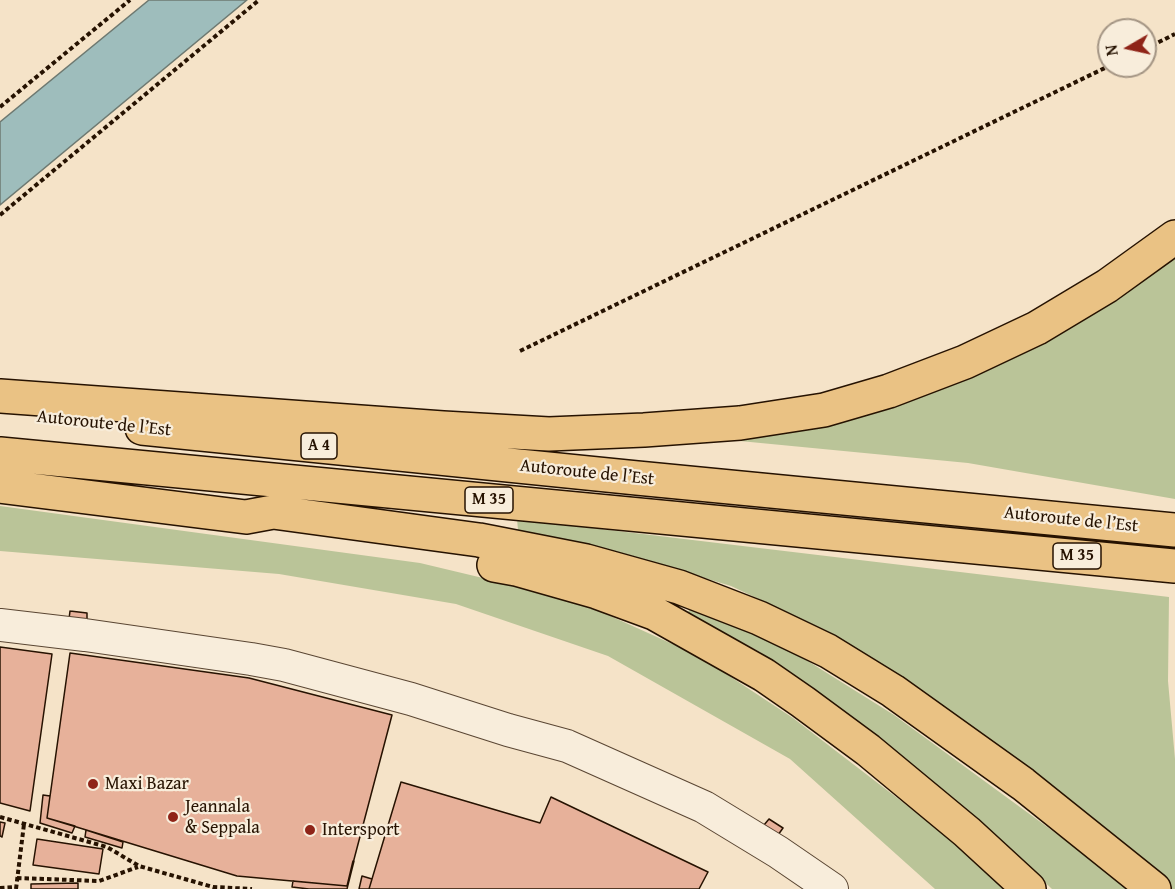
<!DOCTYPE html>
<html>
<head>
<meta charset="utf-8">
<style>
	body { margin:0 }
	#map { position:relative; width:1175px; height:889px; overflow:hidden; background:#f5e3c8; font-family:"Gentium Book Plus",serif }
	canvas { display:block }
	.north { position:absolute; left:1097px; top:18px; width:60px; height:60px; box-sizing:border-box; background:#f8eddb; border:2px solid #a49584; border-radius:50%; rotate:261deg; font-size:16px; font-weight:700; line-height:24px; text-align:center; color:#261201 }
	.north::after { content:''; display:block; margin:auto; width:21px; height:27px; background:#8f2418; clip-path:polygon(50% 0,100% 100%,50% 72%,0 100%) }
</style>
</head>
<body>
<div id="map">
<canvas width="1175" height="889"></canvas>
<div class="north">N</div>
</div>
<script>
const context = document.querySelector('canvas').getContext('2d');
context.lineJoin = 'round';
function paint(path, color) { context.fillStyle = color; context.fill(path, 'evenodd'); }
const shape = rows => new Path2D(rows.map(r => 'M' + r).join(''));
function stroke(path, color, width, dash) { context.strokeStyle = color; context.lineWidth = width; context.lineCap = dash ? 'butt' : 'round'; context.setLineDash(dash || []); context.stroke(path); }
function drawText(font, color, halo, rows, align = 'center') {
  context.font = font + ' "Gentium Book Plus",serif'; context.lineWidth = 4.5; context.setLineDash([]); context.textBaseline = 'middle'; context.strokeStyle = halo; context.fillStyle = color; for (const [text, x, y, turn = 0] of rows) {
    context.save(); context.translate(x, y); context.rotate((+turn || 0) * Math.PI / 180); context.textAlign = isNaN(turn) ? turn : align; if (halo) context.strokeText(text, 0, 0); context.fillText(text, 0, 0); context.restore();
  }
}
const green = shape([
	[1175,253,1175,499,968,463,688,436,828,417],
	[0,506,420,563,575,600,699,656,793,718,965,850,1004,889,935,889,790,759,608,656,456,604,279,574,0,551],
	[517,519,1169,597,1168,681,1175,759,1175,889,1172,889,957,716,825,630,731,586,622,553,518,530],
	[691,606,779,643,894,715,1076,848,1128,889,1052,889,1015,854,869,731,760,652,687,614]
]);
const water = shape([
	[149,0,247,0,0,205,0,122,149,0]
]);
const building = shape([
	[70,611,87,613,87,621,69,619,70,611],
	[0,647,52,654,30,811,0,803,0,647],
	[70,653,249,678,392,715,347,886,237,876,47,818,70,653],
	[401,782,540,823,551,797,708,872,699,889,369,889,401,782],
	[43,795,50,796,47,818,75,826,72,833,40,823,43,795],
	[769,819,783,828,778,835,764,825,769,819],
	[0,822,5,823,2,837,0,836,0,822],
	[86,830,123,842,122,848,85,837,86,830],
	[37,839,103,849,99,874,33,865,37,839],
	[353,861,354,861,347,889,309,889,292,887,293,881,347,886,353,861],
	[362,876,372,879,369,889,359,889,362,876],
	[78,883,78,889,31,889,31,884,78,883]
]);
const path = shape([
	[1145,49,1175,34],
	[0,107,130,0],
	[0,215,259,0],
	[520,351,1109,66],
	[0,817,107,847,139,866,213,887,252,889],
	[17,878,99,881,138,867],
	[0,888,16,887],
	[16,889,24,824]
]);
const minor = shape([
	[0,625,85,635,251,659,284,665,411,699,508,730,567,746,704,807,778,852,832,889]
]);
const highway = shape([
	[0,396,443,428,549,434,644,430,740,423,824,410,889,391,965,362,1037,328,1107,286,1175,237],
	[142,428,637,478,1175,530],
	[0,454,1175,566],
	[0,486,246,517,273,512,479,540,586,561,679,587,759,618,828,651,893,691,1023,784,1154,889],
	[494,565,516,569,597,592,654,613,764,675,803,702,868,750,967,832,1029,889]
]);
const markers = [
	[93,784,6,"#8f2418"],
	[173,817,6,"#8f2418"],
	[310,830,6,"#8f2418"]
];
const shields = [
	[319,446,36],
	[489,500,48],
	[1077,556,48]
];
const shieldNames = [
	["A 4",319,446],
	["M 35",489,500],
	["M 35",1077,556]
];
const streetNames = [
	["Autoroute de l’Est",104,424,6],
	["Autoroute de l’Est",587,473,6],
	["Autoroute de l’Est",1071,520,6]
];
const poiNames = [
	["Maxi Bazar",105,784],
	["Jeannala",185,807],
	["& Seppala",185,828],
	["Intersport",322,830]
];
paint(green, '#bac498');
paint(water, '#9ebdbc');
stroke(water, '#6e7971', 1.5);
paint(building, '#e7b19a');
stroke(building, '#261201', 1.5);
stroke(minor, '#5a4633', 34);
stroke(highway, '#261201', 36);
stroke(path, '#261201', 4, [4.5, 3]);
stroke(minor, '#f8eddb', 32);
stroke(highway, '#eac284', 33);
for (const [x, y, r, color] of markers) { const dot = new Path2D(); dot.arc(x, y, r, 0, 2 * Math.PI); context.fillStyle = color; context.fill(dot); stroke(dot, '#f8eddb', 2); }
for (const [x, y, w] of shields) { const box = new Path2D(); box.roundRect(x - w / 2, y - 13, w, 26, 4.5); context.fillStyle = '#f8eddb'; context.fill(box); stroke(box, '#261201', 1.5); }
drawText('bold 16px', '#261201', null, shieldNames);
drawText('18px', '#261201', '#f8eddb', streetNames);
drawText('18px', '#261201', '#f8eddb', poiNames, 'left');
</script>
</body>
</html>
